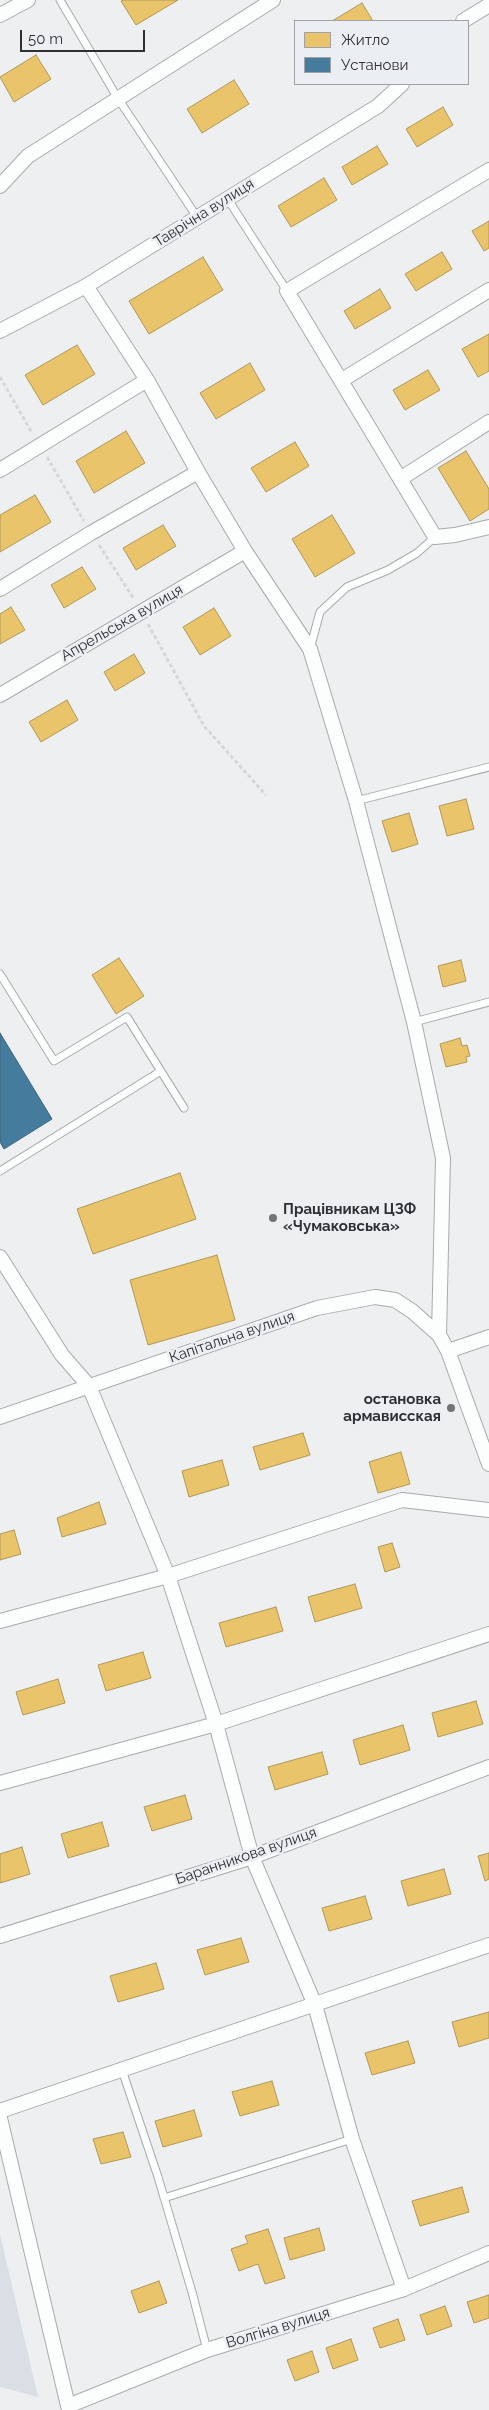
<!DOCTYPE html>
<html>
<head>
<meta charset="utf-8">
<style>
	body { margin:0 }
	#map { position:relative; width:489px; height:2410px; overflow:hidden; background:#edeff1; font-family:Raleway,sans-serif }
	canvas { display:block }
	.legend { position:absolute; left:294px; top:20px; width:175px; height:65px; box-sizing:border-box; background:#ebeef3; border:1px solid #a0a2a6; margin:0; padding:6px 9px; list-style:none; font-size:15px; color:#2f3032 }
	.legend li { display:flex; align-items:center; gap:10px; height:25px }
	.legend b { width:25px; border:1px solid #a0a2a6 }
	.scale { position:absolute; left:20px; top:30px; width:125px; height:22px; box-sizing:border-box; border:2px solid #2f3032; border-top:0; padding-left:6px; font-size:15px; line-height:18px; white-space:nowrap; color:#2f3032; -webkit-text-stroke:4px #ebeef3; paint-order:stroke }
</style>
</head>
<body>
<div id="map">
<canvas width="489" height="2410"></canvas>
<ul class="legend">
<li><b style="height:14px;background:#e9c46a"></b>Житло</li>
<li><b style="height:14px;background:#457b9d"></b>Установи</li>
</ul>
<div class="scale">50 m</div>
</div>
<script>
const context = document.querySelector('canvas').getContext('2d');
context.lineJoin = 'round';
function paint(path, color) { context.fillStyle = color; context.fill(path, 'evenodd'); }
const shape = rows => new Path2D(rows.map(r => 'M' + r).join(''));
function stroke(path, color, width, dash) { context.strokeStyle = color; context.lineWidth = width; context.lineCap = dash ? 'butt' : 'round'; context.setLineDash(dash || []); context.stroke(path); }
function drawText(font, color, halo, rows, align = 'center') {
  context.font = font + ' Raleway,sans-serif'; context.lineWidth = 5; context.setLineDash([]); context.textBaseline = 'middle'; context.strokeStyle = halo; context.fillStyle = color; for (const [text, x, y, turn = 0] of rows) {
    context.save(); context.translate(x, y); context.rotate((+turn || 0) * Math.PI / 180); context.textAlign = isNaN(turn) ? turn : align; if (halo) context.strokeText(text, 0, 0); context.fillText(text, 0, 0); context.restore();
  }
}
const built = shape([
	[0,2234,38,2397,0,2387]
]);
const homes = shape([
	[124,0,178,0,136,25,121,1,124,0],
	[362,3,373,21,332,21,362,3],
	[36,55,51,79,14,102,0,77,36,55],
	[234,80,249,104,202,133,187,109,234,80],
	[443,107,453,125,417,147,406,129,443,107],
	[377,146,388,164,352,185,342,167,377,146],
	[324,178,337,200,291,227,278,206,324,178],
	[489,221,489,248,484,251,472,231,489,221],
	[442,252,452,269,416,291,405,274,442,252],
	[203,257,223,290,149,334,129,301,203,257],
	[380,289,391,308,355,329,344,311,380,289],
	[489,334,489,371,478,377,462,349,489,334],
	[77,345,95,374,43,405,25,375,77,345],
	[250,363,265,390,216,419,200,393,250,363],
	[428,370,440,390,405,410,393,390,428,370],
	[126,431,145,463,94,493,76,461,126,431],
	[295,442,309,466,266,492,251,468,295,442],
	[466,451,489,489,489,509,470,521,438,468,466,451],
	[35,495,51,522,0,552,0,515,35,495],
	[332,515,355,553,315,577,292,539,332,515],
	[163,525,176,546,136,570,123,548,163,525],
	[82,567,96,589,64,608,51,585,82,567],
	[11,607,25,630,0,644,0,614,11,607],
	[214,608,231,636,200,655,183,627,214,608],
	[134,654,145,673,115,691,104,672,134,654],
	[67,700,78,720,41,742,29,722,67,700],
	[466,799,474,829,447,836,439,806,466,799],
	[409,813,418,844,392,852,382,821,409,813],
	[119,958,144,996,116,1014,92,975,119,958],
	[461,960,466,981,443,987,438,966,461,960],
	[460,1038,462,1046,467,1045,470,1056,466,1057,467,1062,446,1067,440,1044,460,1038],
	[180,1173,196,1219,93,1254,77,1209,180,1173],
	[217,1255,235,1320,148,1345,130,1280,217,1255],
	[303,1433,310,1455,260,1470,253,1447,303,1433],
	[401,1452,410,1484,378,1493,369,1462,401,1452],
	[222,1460,229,1485,189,1497,182,1471,222,1460],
	[99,1502,106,1524,62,1537,57,1518,99,1502],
	[14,1530,21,1554,0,1560,0,1534,14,1530],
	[392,1543,400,1567,385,1572,378,1547,392,1543],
	[355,1584,362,1608,315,1622,308,1597,355,1584],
	[276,1607,283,1631,226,1647,219,1623,276,1607],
	[143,1652,151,1678,106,1691,98,1665,143,1652],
	[58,1679,65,1703,23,1715,16,1692,58,1679],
	[476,1701,483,1724,438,1737,432,1713,476,1701],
	[403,1725,410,1750,360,1765,353,1740,403,1725],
	[322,1752,328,1774,275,1790,268,1767,322,1752],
	[185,1795,192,1819,152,1831,144,1807,185,1795],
	[102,1822,109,1846,68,1858,61,1834,102,1822],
	[22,1847,30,1874,0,1883,0,1854,22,1847],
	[489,1853,489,1879,485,1881,478,1856,489,1853],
	[444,1869,451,1894,408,1906,401,1881,444,1869],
	[365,1896,372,1919,329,1931,322,1908,365,1896],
	[241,1938,249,1962,205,1975,197,1950,241,1938],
	[156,1963,164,1989,118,2002,110,1976,156,1963],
	[489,2012,489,2038,459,2047,452,2022,489,2012],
	[408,2041,415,2063,372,2075,365,2053,408,2041],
	[272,2081,279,2105,240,2116,232,2092,272,2081],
	[194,2110,202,2136,163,2147,155,2121,194,2110],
	[123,2132,131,2157,101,2164,93,2139,123,2132],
	[462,2187,469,2212,420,2226,412,2201,462,2187],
	[319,2228,325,2250,290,2260,284,2238,319,2228],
	[268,2229,285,2278,265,2284,258,2264,239,2271,231,2249,248,2243,245,2236,268,2229],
	[159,2281,167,2303,139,2313,131,2291,159,2281],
	[489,2295,489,2318,474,2323,467,2302,489,2295],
	[445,2306,452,2326,427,2335,420,2315,445,2306],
	[398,2319,405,2340,380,2348,373,2328,398,2319],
	[351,2339,358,2360,333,2369,326,2348,351,2339],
	[312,2351,319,2372,295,2381,287,2360,312,2351]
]);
const public = shape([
	[0,1033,52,1119,4,1149,0,1142,0,1033]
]);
const path = shape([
	[0,377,32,433],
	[47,457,84,521],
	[99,545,134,599],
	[148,624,204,726,266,795]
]);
const service = shape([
	[60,0,117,97,197,217],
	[227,198,287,291],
	[310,649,320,612,347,587,388,570,417,553,435,537],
	[356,801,489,767],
	[0,974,54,1061,127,1017,184,1108],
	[414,1022,489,1002],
	[0,1171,161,1071],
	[122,2070,158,2177,192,2292,207,2350],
	[164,2198,352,2139]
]);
const minor = shape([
	[0,15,28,0],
	[463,21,489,5],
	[489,170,287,291,435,537,455,535,489,527],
	[0,186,28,156,273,0],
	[86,286,147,380,198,472,245,551,310,649,356,801,414,1022,443,1158,439,1335],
	[0,331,86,286,378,106,402,84],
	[342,380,489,290],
	[0,470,147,380],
	[400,479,489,422],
	[0,589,91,533,198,472],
	[0,695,245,551],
	[0,1257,62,1355,89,1386,168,1576,216,1724,252,1857,315,2005,352,2139,404,2289],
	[448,1351,489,1337],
	[0,1417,317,1308,375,1297,395,1300,412,1311,439,1335,448,1351,489,1464],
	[0,1621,168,1576,402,1500,489,1510],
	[0,1783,216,1724,489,1634],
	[0,1936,252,1857,489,1767],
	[0,2111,489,1945],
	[0,2118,69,2410],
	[68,2406,207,2350,404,2289,489,2253]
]);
const markers = [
	[273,1218,5,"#727375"],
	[451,1408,5,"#727375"]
];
const streetNames = [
	["Таврічна вулиця",204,213,-32],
	["Апрельська вулиця",122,623,-30],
	["Капітальна вулиця",232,1337,-19],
	["Баранникова вулиця",246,1856,-19],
	["Волгіна вулиця",278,2328,-17]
];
const poiNames = [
	["Працівникам ЦЗФ",283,1209],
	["«Чумаковська»",283,1226],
	["остановка",441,1399,"right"],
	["армависская",441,1416,"right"]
];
paint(built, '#dadfe6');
paint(homes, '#e9c46a');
stroke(homes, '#b19859', 1);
paint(public, '#457b9d');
stroke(public, '#3e647d', 1);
stroke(service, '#a9aaac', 9);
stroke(minor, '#a9aaac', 16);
stroke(path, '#d7d7d8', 3, [4, 2.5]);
stroke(service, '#fcfdfd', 7);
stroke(minor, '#fcfdfd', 14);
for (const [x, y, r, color] of markers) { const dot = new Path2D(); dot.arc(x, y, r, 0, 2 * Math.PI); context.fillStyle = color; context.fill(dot); stroke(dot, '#ebeef3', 2); }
drawText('15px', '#2f3032', '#ebeef3', streetNames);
drawText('bold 15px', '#2f3032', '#ebeef3', poiNames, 'left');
</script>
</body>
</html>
